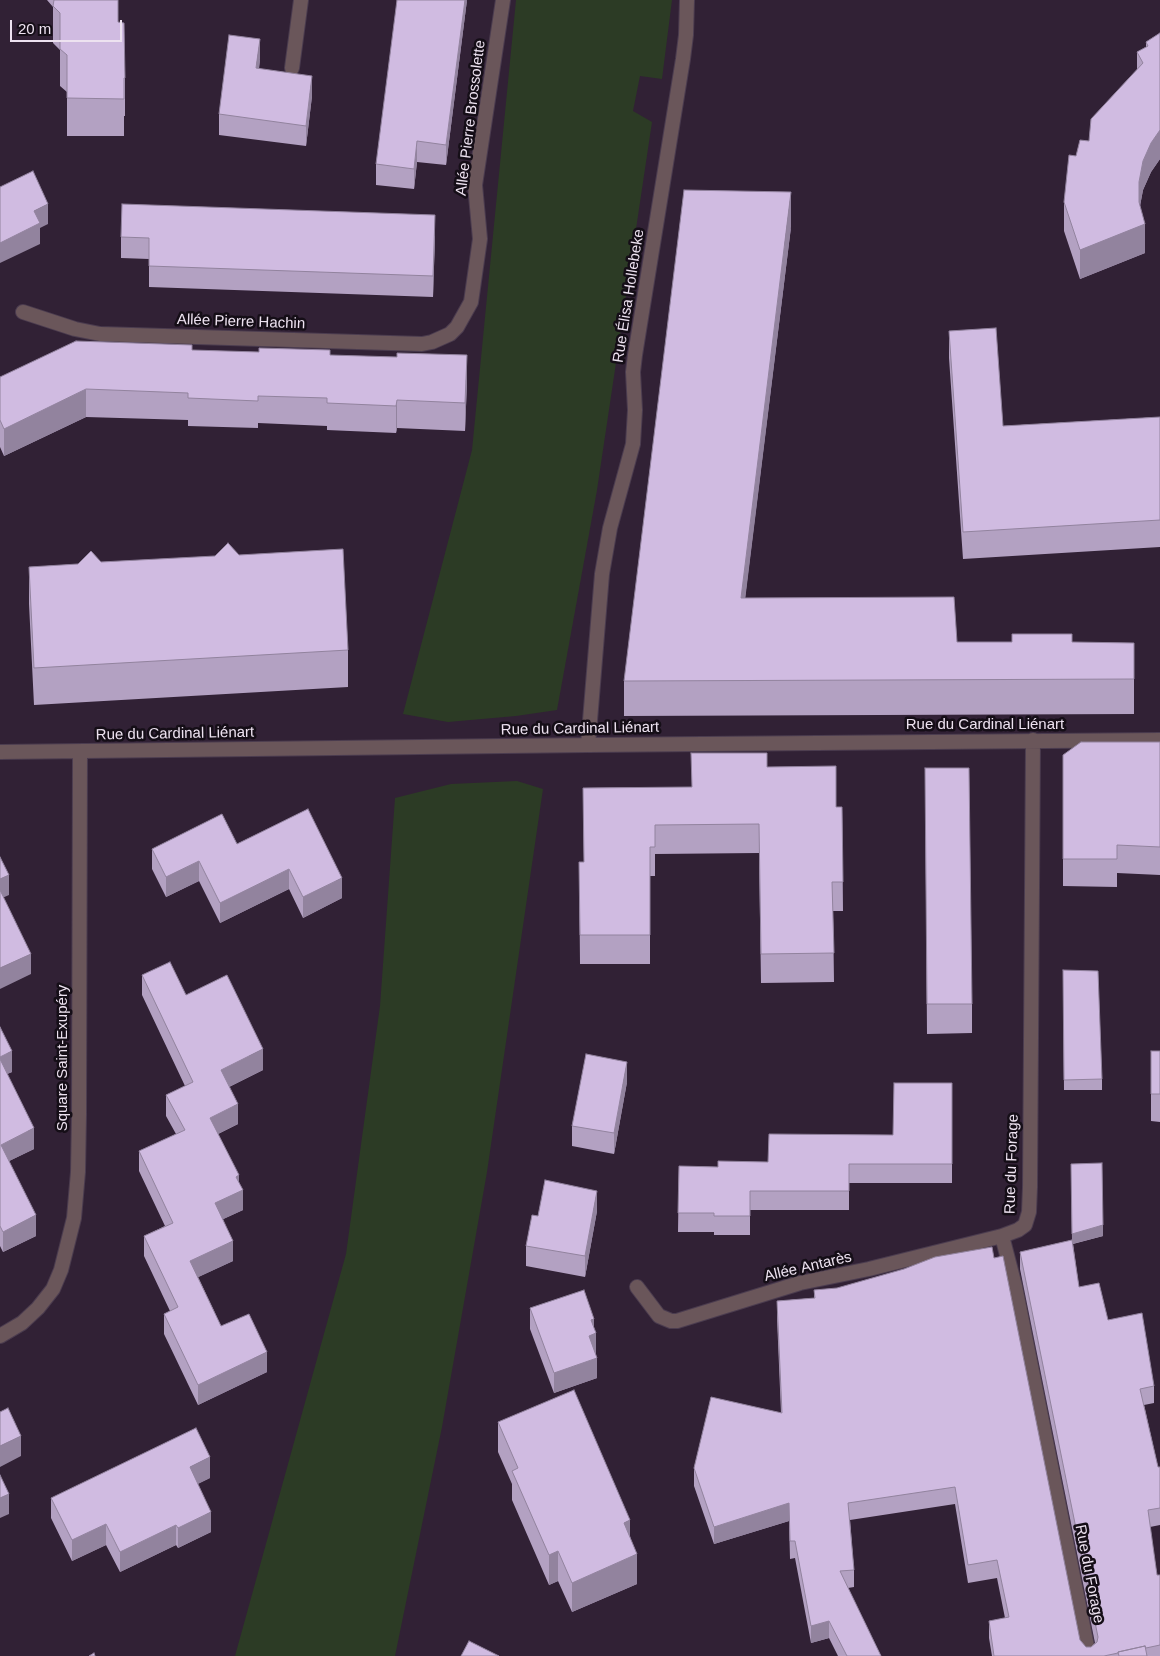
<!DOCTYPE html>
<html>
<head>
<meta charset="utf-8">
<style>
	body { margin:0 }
	#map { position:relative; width:1160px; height:1656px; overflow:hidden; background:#312135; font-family:Helvetica,sans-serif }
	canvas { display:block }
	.scale { position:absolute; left:10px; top:20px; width:112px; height:22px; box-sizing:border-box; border:2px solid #ede2f0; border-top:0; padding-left:6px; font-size:15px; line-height:18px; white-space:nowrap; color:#ede2f0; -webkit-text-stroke:4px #150e17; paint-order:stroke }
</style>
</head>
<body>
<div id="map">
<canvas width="1160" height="1656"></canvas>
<div class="scale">20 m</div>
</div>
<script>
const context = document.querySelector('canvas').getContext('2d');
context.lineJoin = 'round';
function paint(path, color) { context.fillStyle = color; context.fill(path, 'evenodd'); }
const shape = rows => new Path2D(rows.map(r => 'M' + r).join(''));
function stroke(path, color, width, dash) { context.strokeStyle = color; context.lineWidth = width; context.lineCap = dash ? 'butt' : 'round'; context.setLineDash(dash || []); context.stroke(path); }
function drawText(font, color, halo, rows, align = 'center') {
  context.font = font + ' Helvetica,sans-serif'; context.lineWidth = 5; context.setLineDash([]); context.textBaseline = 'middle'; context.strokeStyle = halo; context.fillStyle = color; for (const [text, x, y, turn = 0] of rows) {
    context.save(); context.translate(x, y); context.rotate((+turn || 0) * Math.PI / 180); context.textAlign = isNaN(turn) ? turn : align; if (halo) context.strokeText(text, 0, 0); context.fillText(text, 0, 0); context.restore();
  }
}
const green = shape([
	[516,0,672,0,662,79,640,76,633,111,652,122,597,490,557,710,516,716,448,722,403,714,472,450],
	[517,781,543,789,487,1172,442,1427,395,1656,235,1656,346,1254,380,1006,395,798,451,784]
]);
const minor = shape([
	[292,68,301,0],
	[23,312,75,329,100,334,422,344,432,342,450,334,457,327,471,302,480,239,475,185,503,0],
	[588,745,602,574,610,528,633,444,635,410,633,372,635,355,683,59,686,35,687,0],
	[0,752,588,745,1160,740],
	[1002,1236,1015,1286,1089,1656],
	[637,1287,659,1316,671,1321,677,1321,800,1283,869,1269,1002,1236,1018,1230,1025,1225,1029,1212,1030,1187,1033,740],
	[0,1336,22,1323,38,1308,53,1289,61,1270,74,1218,78,1172,79,1115,80,752]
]);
const wall = shape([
	[47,0,118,0,118,22,125,78,125,116,124,116,124,136,67,136,67,92,60,86,60,50,53,43,53,7],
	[467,0,446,165,417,162,414,189,376,185,376,164],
	[1160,33,1160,159,1151,172,1143,190,1140,206,1145,253,1080,279,1064,231,1064,202,1076,156,1089,141,1137,70,1137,52,1146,47,1146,42],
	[260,59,259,69,312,96,306,146,219,135,219,114],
	[791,227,745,598,957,642,1134,643,1134,714,624,716,624,681],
	[435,236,433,297,149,287,149,259,121,258,121,237],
	[949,331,1003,426,1160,417,1160,547,963,559,949,358],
	[192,350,330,355,467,382,465,431,397,428,396,433,327,430,327,426,258,423,258,428,188,426,188,420,86,417,4,456,0,447,0,377],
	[239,555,348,650,348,687,34,705,29,604,29,567],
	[1160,742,1160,875,1117,873,1117,887,1063,886,1063,755],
	[767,767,836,807,842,807,843,911,833,911,834,982,761,983,759,853,655,854,655,876,650,876,650,964,580,964,579,862,584,862,583,788,691,787],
	[925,768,972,1004,972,1033,927,1034],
	[308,809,342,898,303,918,289,889,220,923,199,881,166,897,152,869,152,849,237,844],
	[1063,970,1102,1079,1102,1090,1064,1090],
	[142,975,186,995,263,1070,229,1087,238,1124,218,1134,239,1182,243,1210,223,1219,233,1261,198,1277,221,1326,267,1372,198,1405,164,1334,164,1314,170,1311,144,1256,144,1236,165,1226,139,1171,139,1151,176,1134,166,1116,166,1095,185,1086,142,995],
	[0,1027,12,1072,7,1074,34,1149,9,1161,36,1236,3,1252,0,1246],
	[1151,1051,1160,1051,1160,1122,1151,1121],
	[627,1082,614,1154,572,1146,572,1126],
	[952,1083,952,1183,849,1183,849,1210,750,1210,750,1235,714,1235,714,1232,678,1232,679,1166,718,1167,768,1162,893,1135],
	[1071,1164,1103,1236,1073,1244,1079,1287,1108,1320,1154,1386,1154,1403,1144,1405,1158,1467,1160,1467,1160,1525,1150,1527,1157,1575,1160,1575,1160,1656,992,1656,989,1638,989,1621,1005,1618,997,1578,968,1583,955,1504,850,1520,854,1570,854,1587,848,1588,881,1656,838,1656,829,1638,811,1643,795,1558,790,1559,789,1521,714,1544,694,1486,694,1468,781,1413,777,1318,777,1301,814,1298,814,1290,1080,1640,1086,1647,1091,1647,1095,1643,1020,1269,1020,1252,1072,1240],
	[597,1211,585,1277,526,1266,526,1246,538,1216],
	[530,1308,594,1329,597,1378,554,1393,530,1329],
	[498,1422,630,1536,637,1584,572,1612,558,1581,549,1585,512,1500,512,1484,498,1452],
	[210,1478,197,1484,211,1532,178,1548,176,1545,120,1572,106,1545,72,1561,51,1518,51,1498]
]);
const shadedWall = shape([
	[465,0,467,0,446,165,446,145],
	[260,39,260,59,256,89,256,68],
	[312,76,312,96,306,146,306,126],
	[1160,130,1160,159,1151,172,1143,190,1139,211,1145,224,1145,253,1080,279,1080,250,1139,182,1143,161,1151,143],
	[417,141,417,162,414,189,414,169],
	[791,192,791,227,741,633,741,598],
	[48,204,48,224,40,228,40,244,0,263,0,243,34,211],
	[435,215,435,236,433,297,433,276],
	[467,355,467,382,465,431,465,403],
	[86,389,86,417,4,456,4,429],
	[397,400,397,428,396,433,396,406],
	[199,861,199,881,166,897,166,877],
	[289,869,289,889,220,923,220,903],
	[9,875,9,895,0,899,0,879],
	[342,878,342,898,303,918,303,897],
	[31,954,31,974,0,989,0,968],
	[263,1049,263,1070,221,1091,221,1070],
	[12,1051,12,1072,0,1077,0,1057],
	[627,1062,627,1082,614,1154,614,1133],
	[238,1104,238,1124,210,1138,210,1118],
	[34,1128,34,1149,1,1165,1,1145],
	[239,1175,239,1191,243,1190,243,1210,215,1223,215,1203,236,1177],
	[597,1191,597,1211,585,1277,585,1256],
	[36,1215,36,1236,3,1252,3,1232],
	[1103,1225,1103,1236,1072,1244,1072,1234],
	[233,1241,233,1261,190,1281,190,1261],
	[594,1319,594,1334,596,1333,596,1353,589,1356,589,1336,591,1320],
	[267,1352,267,1372,198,1405,198,1385],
	[597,1358,597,1378,554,1393,554,1373],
	[21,1436,21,1456,0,1467,0,1446],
	[210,1457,210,1478,190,1488,190,1467],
	[9,1494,9,1514,0,1518,0,1498],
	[789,1503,789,1521,714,1544,714,1527],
	[211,1512,211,1532,178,1548,178,1528],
	[630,1520,630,1550,624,1523],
	[106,1524,106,1545,72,1561,72,1540],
	[176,1525,176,1545,120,1572,120,1552],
	[558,1551,558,1581,549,1585,549,1555],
	[637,1554,637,1584,572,1612,572,1583],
	[829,1621,829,1638,811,1643,811,1626]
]);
const building = shape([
	[54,0,118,0,118,22,124,23,125,78,124,78,124,99,67,98,67,55,60,49,60,13,53,6,54,0],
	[397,0,465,0,446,145,417,141,414,169,376,164,397,0],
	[1160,33,1160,130,1151,143,1143,161,1139,182,1139,202,1145,224,1080,250,1064,202,1069,155,1076,156,1080,140,1089,141,1091,119,1143,63,1137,52,1148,46,1146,42,1160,33],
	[229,35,260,39,256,68,312,76,306,126,219,114,229,35],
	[33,171,48,204,34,211,40,223,0,243,0,187,33,171],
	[684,190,791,192,741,598,954,597,957,642,1012,642,1012,634,1072,634,1072,642,1134,643,1134,679,624,681,684,190],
	[122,204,435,215,433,276,149,266,149,238,121,237,122,204],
	[996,328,1003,426,1160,417,1160,520,963,532,949,331,996,328],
	[76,341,192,345,192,350,259,352,259,348,330,350,330,355,397,357,397,353,467,355,465,403,397,400,396,406,327,403,327,398,258,396,258,401,188,398,188,393,86,389,4,429,0,420,0,377,76,341],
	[228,543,239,555,343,549,348,650,34,668,29,567,78,564,91,551,101,562,215,556,228,543],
	[1081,742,1160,742,1160,847,1117,845,1117,859,1063,859,1063,755,1081,742],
	[691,753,767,753,767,767,836,766,836,807,842,807,843,882,832,882,834,953,761,954,759,824,655,825,655,847,650,847,650,935,580,935,579,862,584,862,583,788,692,787,691,753],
	[925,768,969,768,972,1004,927,1004,925,768],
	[308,809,342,878,303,897,289,869,220,903,199,861,166,877,152,849,222,814,237,844,308,809],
	[0,857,9,875,0,879,0,857],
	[0,890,31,954,0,968,0,890],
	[170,962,186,995,227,975,263,1049,221,1070,238,1104,210,1118,239,1175,236,1177,243,1190,215,1203,233,1241,190,1261,221,1326,249,1314,267,1352,198,1385,164,1314,178,1307,144,1236,173,1223,139,1151,185,1130,166,1095,193,1082,142,975,170,962],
	[1063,970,1098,971,1102,1079,1064,1080,1063,970],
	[0,1027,12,1051,0,1057,0,1027],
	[1151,1051,1160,1051,1160,1094,1151,1094,1151,1051],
	[586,1054,627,1062,614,1133,572,1126,586,1054],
	[0,1059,34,1128,1,1145,36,1215,3,1232,0,1226,0,1059],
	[894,1083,952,1083,952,1164,849,1164,849,1191,750,1191,750,1216,714,1216,714,1213,678,1213,679,1166,718,1167,718,1161,768,1162,769,1134,893,1135,894,1083],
	[1102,1163,1103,1225,1072,1234,1071,1164,1102,1163],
	[545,1180,597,1191,585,1256,526,1246,532,1215,538,1216,545,1180],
	[1072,1240,1079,1287,1099,1283,1108,1320,1142,1313,1154,1386,1140,1389,1158,1467,1160,1467,1160,1508,1148,1510,1157,1575,1160,1575,1160,1645,1146,1648,1145,1646,1118,1652,1118,1653,1104,1656,994,1656,989,1621,1009,1617,997,1560,968,1565,955,1487,848,1503,854,1570,840,1571,881,1656,847,1656,829,1621,811,1626,795,1541,790,1541,789,1503,714,1527,694,1468,711,1397,782,1413,777,1301,815,1298,814,1290,837,1288,904,1269,935,1257,992,1247,994,1258,1003,1256,1006,1271,1080,1640,1086,1647,1091,1647,1097,1642,1098,1637,1020,1252,1072,1240],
	[584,1290,594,1319,591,1320,596,1333,589,1336,597,1358,554,1373,530,1308,584,1290],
	[574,1390,630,1520,624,1523,637,1554,572,1583,558,1551,549,1555,512,1471,518,1468,498,1422,574,1390],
	[8,1408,21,1436,0,1446,0,1412,8,1408],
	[196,1428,210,1457,190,1467,211,1512,178,1528,176,1525,120,1552,106,1524,72,1540,51,1498,196,1428],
	[0,1475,9,1494,0,1498,0,1475],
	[469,1641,499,1656,461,1656,469,1641],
	[1145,1646,1147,1656,1119,1656,1118,1652,1145,1646],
	[94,1653,95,1656,89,1656,94,1653]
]);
const streetNames = [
	["Allée Pierre Brossolette",471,118,-83],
	["Rue Élisa Hollebeke",629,296,-81],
	["Allée Pierre Hachin",241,322,2],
	["Rue du Cardinal Liénart",985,725],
	["Rue du Cardinal Liénart",580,729,-1],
	["Rue du Cardinal Liénart",175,734,-1],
	["Square Saint-Exupéry",63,1058,-90],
	["Rue du Forage",1012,1164,-88],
	["Allée Antarès",808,1267,-13],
	["Rue du Forage",1089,1574,79]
];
paint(green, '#2c3b25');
stroke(minor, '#4b3c4f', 16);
stroke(minor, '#6a565a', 14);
paint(wall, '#b3a1c2');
paint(shadedWall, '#92839e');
paint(building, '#d0bbe1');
stroke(building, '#92839e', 1);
drawText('15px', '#ede2f0', '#150e17', streetNames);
</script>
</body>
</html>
